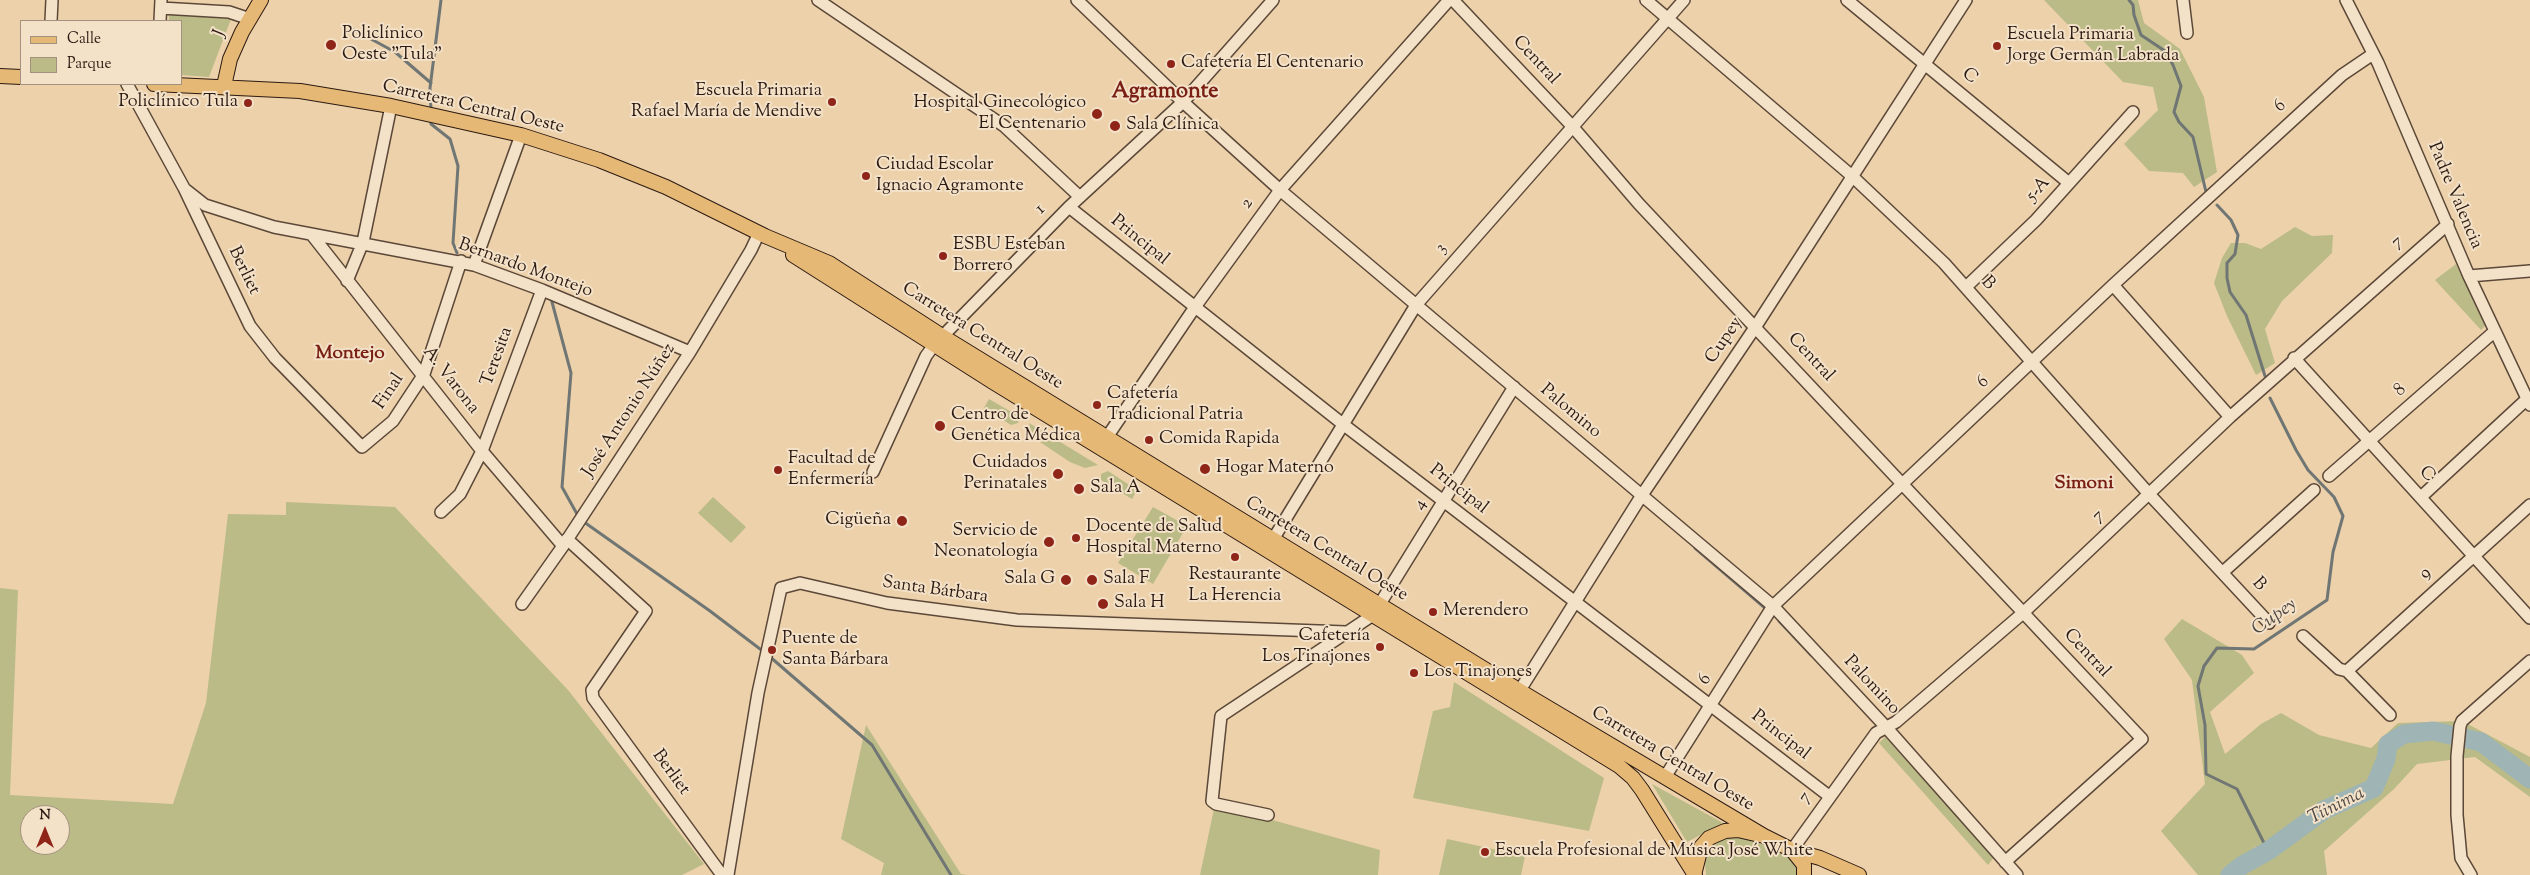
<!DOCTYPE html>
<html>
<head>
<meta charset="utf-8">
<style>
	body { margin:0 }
	#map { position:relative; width:2530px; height:875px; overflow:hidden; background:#ecd1aa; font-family:"Sorts Mill Goudy",serif }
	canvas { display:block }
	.legend { position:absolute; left:20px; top:20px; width:162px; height:65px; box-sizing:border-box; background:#f3e1c8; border:1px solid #a3917f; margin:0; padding:6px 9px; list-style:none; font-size:15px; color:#2c1a12 }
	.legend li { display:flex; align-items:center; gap:10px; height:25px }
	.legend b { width:25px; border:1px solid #a3917f }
	.north { position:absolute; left:20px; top:805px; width:50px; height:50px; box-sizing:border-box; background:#f3e1c8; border:1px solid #a3917f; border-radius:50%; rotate:0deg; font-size:14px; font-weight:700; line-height:20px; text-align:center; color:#2c1a12 }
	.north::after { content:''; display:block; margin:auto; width:18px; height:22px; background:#8f2418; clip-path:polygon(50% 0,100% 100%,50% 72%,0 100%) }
</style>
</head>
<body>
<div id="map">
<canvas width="2530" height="875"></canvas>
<ul class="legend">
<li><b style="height:6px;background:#e6b875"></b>Calle</li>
<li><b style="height:14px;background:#babb87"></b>Parque</li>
</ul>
<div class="north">N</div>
</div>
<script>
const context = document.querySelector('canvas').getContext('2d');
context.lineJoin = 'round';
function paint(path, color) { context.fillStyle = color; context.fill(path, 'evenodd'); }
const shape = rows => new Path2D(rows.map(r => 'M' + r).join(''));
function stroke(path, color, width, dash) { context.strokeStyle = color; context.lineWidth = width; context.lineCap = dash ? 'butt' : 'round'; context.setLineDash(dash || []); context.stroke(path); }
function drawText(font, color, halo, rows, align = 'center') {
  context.font = font + ' "Sorts Mill Goudy",serif'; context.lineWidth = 4; context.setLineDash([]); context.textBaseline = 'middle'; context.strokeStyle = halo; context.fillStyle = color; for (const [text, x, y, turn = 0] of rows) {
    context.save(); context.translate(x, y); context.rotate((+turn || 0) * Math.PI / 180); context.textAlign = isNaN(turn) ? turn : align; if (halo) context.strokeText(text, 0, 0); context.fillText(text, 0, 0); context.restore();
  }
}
const green = shape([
	[2044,0,2138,0,2144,23,2180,49,2204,97,2217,172,2194,187,2183,173,2149,171,2124,144,2158,110,2153,87,2123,82],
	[169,15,231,19,209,77,181,75,181,21,169,21],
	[2295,227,2312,236,2333,235,2332,253,2282,301,2265,329,2275,363,2256,375,2227,316,2214,283,2222,258,2231,243,2245,243,2261,249],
	[2456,264,2486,325,2481,330,2435,280],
	[989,399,1020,417,1018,423,1011,425,984,408],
	[1029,423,1098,465,1085,468,1070,462,1037,440,1031,433],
	[1108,471,1137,490,1132,499,1101,480,1101,474],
	[713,497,746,527,731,543,698,513],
	[286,502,395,507,568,690,704,864,682,875,0,875,0,588,18,590,10,795,173,804,206,703,228,514,286,515],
	[30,815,60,815,60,845,30,845],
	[1153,507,1187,526,1153,584,1118,563],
	[2182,619,2242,655,2254,673,2210,712,2225,754,2261,724,2281,713,2319,735,2371,748,2398,723,2462,721,2530,757,2530,797,2475,757,2417,764,2394,789,2324,851,2327,875,2232,875,2257,845,2224,875,2198,875,2161,831,2205,784,2192,680,2164,639],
	[1454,682,1604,778,1589,831,1413,798,1433,711,1450,707],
	[866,725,961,874,968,875,881,875,884,863,841,839],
	[1885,737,1994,857,1988,865,1879,743],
	[1652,784,1723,823,1687,842],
	[1215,804,1380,850,1378,875,1200,875],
	[1741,836,1788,855,1794,862,1799,875,1706,875,1705,863,1708,853,1713,845,1722,838],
	[1447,839,1525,856,1521,875,1439,875]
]);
const stream = shape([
	[2129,0,2133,5,2134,15,2141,35,2165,51,2173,65,2181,86,2174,112,2179,122,2193,137,2206,192],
	[347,26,395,52,431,83],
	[431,111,430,88,441,0],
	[431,120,431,124,450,139,458,166,453,243,457,253],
	[2217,205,2231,220,2238,235,2235,254,2227,263,2227,278,2230,292,2246,315,2265,376],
	[552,302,571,373,562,487,577,514],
	[584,522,710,611,764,652],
	[1695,548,1765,608],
	[1779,621,1811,655],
	[769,656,872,745,951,875],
	[2268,851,2237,789,2206,774,2205,725,2198,686,2204,666,2217,648,2254,649,2327,600,2333,552,2343,516,2334,497,2308,470,2296,450,2270,398]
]);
const river = shape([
	[2230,875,2241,866,2268,851,2324,810,2374,788,2386,759,2388,744,2404,734,2433,731,2481,742,2530,779]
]);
const minor = shape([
	[818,0,1004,126,1080,197],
	[1077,0,1183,102,1280,190,1773,606,1885,726,2017,875],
	[1453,0,1572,126,1639,204,2142,739,2005,862],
	[1646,0,1852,176,1944,263,2149,494,2269,623],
	[1847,0,2069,183],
	[2183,0,2187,33],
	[2346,0,2378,63,2469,276,2530,405],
	[161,8,229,12,250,19],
	[51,21,52,0],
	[160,21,161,0],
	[127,84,184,188,250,326,275,358,362,447,393,421,424,374,461,261],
	[186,190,205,205,274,227,474,265,542,290,690,352],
	[1069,207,1344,425,1829,796],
	[312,235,482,451,563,546],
	[474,265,521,135],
	[2469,276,2530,271],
	[347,281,363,242,391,106],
	[2113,285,2230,417],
	[1966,287,2036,220,2133,112],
	[2294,358,2530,618],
	[1103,443,1195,307,1280,190,1449,0],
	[873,472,926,356,934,345,1069,207,1183,102,1273,0],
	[2329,476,2495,331],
	[2421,497,2527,399],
	[441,512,460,494,482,451,542,290],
	[567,539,646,611,592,690,593,698,722,875],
	[1269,546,1416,305,1684,0],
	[2223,572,2314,490],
	[522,604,563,546,690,352,751,250,759,233],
	[2303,636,2339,669,2347,671,2390,715],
	[2347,671,2530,505],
	[1515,698,1642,495,1756,326,1966,0],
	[1665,777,1773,606,2113,285,2342,75,2373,54],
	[1268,815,1216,804,1212,801,1221,716,1373,615,1514,387],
	[1792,850,1876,733,1896,722,2023,613,2230,417,2448,224],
	[728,875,758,693,781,588,800,583,887,603,1017,620,1346,632],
	[2471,875,2461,858,2457,815,2457,756,2460,726,2462,721,2530,661]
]);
const major = shape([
	[0,76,21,77],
	[154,84,300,91,391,106,521,135,599,160,666,187,765,236,829,263,942,336,1530,697,1764,836],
	[224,86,230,59,242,32,261,0],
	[793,255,993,382,1619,766,1633,778,1642,790,1695,875],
	[1792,850,1820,858,1859,875],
	[1694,875,1701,847,1709,838,1725,831,1738,830,1764,836,1792,850,1804,865,1804,875]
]);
const markers = [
	[331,45,6,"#8f2418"],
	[1997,46,5,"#8f2418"],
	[1171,64,5,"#8f2418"],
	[832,102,5,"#8f2418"],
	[248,103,5,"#8f2418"],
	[1097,114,6,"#8f2418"],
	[1115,126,6,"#8f2418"],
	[866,176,5,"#8f2418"],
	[943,256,5,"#8f2418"],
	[1097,405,5,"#8f2418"],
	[940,426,6,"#8f2418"],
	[1149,440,5,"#8f2418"],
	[1205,469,6,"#8f2418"],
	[778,470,5,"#8f2418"],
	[1058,474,6,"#8f2418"],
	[1079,489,6,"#8f2418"],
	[902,521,6,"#8f2418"],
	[1076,538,5,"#8f2418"],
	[1049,542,6,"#8f2418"],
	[1235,557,5,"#8f2418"],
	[1066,580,6,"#8f2418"],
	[1092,580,6,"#8f2418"],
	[1103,604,6,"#8f2418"],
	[1433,612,5,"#8f2418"],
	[1380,647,5,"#8f2418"],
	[772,650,5,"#8f2418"],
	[1414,673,5,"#8f2418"],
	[1485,852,5,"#8f2418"]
];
const streetNames = [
	["J",221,34,-67],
	["Central",1535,61,47],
	["C",1969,77,39],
	["6",2281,107,-43],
	["Carretera Central Oeste",473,108,13],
	["5-A",2039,190,-48],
	["Padre Valencia",2454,196,67],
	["2",1248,204,-54],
	["1",1041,210,-45],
	["Principal",1139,241,39],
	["7",2398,243,-41],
	["3",1442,249,-49],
	["Bernardo Montejo",525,269,20],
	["Berliet",243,271,64],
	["B",1987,284,48],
	["Carretera Central Oeste",982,337,32],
	["Cupey",1725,341,-56],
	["Teresita",498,357,-70],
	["Central",1810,358,47],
	["A. Varona",450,381,52],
	["6",1984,383,-43],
	["8",2401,391,-41],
	["Final",390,392,-56],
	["José Antonio Núñez",630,411,-57],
	["Palomino",1570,412,40],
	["C",2426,475,48],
	["Principal",1458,490,38],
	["4",1421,505,-59],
	["7",2099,517,-43],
	["Carretera Central Oeste",1326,550,31],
	["9",2426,574,-42],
	["B",2258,585,48],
	["Santa Bárbara",935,591,8],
	["Central",2086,654,47],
	["6",1706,680,-58],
	["Palomino",1871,686,47],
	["Principal",1780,736,38],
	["Carretera Central Oeste",1672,760,31],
	["Berliet",670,773,54],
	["7",1806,798,-56]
];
const poiNames = [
	["Policlínico",342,35],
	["Oeste \"Tula\"",342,56],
	["Escuela Primaria",2007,36],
	["Jorge Germán Labrada",2007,57],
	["Cafetería El Centenario",1181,64],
	["Escuela Primaria",822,92,"right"],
	["Rafael María de Mendive",822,113,"right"],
	["Policlínico Tula",238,103,"right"],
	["Hospital Ginecológico",1086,104,"right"],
	["El Centenario",1086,125,"right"],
	["Sala Clínica",1126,126],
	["Ciudad Escolar",876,166],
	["Ignacio Agramonte",876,187],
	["ESBU Esteban",953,246],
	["Borrero",953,267],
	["Cafetería",1107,395],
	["Tradicional Patria",1107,416],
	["Centro de",951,416],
	["Genética Médica",951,437],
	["Comida Rapida",1159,440],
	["Facultad de",788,460],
	["Enfermería",788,481],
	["Cuidados",1047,464,"right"],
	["Perinatales",1047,485,"right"],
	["Hogar Materno",1216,469],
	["Sala A",1090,489],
	["Cigüeña",891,521,"right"],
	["Docente de Salud",1086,528],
	["Hospital Materno",1086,549],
	["Servicio de",1038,532,"right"],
	["Neonatología",1038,553,"right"],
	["Restaurante",1235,576,"center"],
	["La Herencia",1235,597,"center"],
	["Sala G",1055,580,"right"],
	["Sala F",1103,580],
	["Sala H",1114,604],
	["Merendero",1443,612],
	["Cafetería",1370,637,"right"],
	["Los Tinajones",1370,658,"right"],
	["Puente de",782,640],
	["Santa Bárbara",782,661],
	["Los Tinajones",1424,673],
	["Escuela Profesional de Música José White",1495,852]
];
const neighbourhoodNames = [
	["Montejo",350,355],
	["Simoni",2084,485]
];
const waterNames = [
	["Cupey",2275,618,-35],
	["Tíinima",2337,807,-27]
];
const districtNames = [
	["Agramonte",1165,93]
];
paint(green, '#babb87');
stroke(stream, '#707674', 3);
stroke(river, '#9eb4b5', 19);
stroke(minor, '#5c4838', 14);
stroke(major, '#2c1a12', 16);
stroke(minor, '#f3e1c8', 11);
stroke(major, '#e6b875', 14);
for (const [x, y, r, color] of markers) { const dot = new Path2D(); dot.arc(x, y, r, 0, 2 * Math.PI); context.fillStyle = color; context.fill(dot); stroke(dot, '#f3e1c8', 2); }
drawText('18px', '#2c1a12', '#f3e1c8', streetNames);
drawText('18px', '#2c1a12', '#f3e1c8', poiNames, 'left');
drawText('bold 19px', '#7a1f14', '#f3e1c8', neighbourhoodNames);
drawText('italic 19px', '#4e4843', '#f3e1c8', waterNames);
drawText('bold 22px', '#7a1f14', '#f3e1c8', districtNames);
</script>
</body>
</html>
